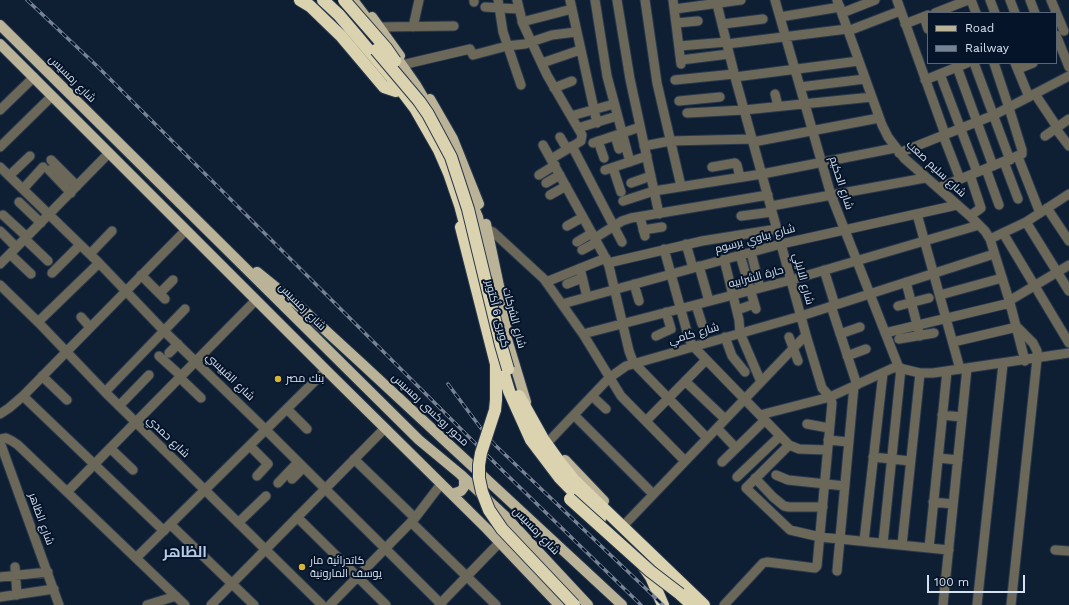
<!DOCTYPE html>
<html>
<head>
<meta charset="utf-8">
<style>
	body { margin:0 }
	#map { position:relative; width:1069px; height:605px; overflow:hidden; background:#0e1e33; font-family:"Work Sans",sans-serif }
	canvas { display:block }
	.legend { position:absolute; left:927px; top:12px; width:130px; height:52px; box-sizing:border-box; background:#061429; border:1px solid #596679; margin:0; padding:5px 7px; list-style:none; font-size:12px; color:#d6e1f0 }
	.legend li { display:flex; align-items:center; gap:8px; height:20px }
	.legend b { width:20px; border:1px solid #596679 }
	.scale { position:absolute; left:927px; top:575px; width:98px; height:18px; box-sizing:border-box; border:2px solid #d6e1f0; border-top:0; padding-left:5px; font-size:12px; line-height:14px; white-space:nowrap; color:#d6e1f0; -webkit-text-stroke:3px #061429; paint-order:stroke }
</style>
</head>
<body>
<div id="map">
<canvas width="1069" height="605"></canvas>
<ul class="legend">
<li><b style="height:5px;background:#bbb397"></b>Road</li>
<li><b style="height:5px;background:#768395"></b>Railway</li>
</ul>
<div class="scale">100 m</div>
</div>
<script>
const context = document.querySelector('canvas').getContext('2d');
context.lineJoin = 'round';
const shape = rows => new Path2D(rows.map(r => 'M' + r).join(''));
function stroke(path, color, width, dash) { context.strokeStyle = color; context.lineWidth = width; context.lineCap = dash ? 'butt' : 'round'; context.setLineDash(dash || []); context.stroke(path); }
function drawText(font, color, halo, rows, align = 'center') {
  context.font = font + ' "Work Sans",Cairo,sans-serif'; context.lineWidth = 4; context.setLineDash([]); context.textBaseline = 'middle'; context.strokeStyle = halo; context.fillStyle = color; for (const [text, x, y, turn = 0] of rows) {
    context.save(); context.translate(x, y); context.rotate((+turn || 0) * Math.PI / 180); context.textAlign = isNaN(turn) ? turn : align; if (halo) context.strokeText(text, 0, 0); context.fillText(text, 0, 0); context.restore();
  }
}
const minor = shape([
	[498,0,503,32,521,85],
	[517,0,523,24,547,75,582,135,581,141,551,159],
	[570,0,597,123],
	[595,0,607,76,630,162],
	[617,0,630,79,659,214],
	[645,0,657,83,681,186],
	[673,0,681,64],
	[716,0,735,77,806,335,822,388,830,397,832,403,817,566,815,568,767,562,763,563,724,605],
	[775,0,831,195,899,368],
	[837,0,882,125,888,137,904,158,970,216,985,231,990,239,1010,303,1025,361],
	[897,0,945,134],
	[971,0,976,13],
	[990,0,995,13],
	[1010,0,1015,13],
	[1030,0,1035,13],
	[1051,0,1064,31],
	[474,2,474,0],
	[485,7,518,9],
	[675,9,741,0],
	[842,13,875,0],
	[935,13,968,0],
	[780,17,840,7],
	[924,17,928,29],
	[522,22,572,9],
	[676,23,698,21],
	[723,24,763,19],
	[905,24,928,15],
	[379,27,454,26],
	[413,27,419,0],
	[848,31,900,11],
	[1056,35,1069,67],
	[727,44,847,29],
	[679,46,727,42],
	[681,60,729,54],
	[542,63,580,50],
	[974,63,1010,160],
	[1015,63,1029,97],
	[406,64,470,49,473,55,507,46,525,44,552,35,576,32],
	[957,67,993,166],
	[1018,69,1033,63],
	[940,74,977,172],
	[735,77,859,61],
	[675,80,734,74],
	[925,80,967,63],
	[800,87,865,79],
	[554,88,572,81],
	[775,94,778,106],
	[1035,94,1057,127],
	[679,101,720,97],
	[0,110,34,77],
	[687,113,744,110,872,97],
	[571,116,614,104],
	[578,128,617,116],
	[1056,129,1069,146],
	[943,135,960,179],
	[615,136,619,149],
	[1045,136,1069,119],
	[560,137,567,149],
	[598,141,604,158],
	[753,142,879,118],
	[593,143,640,127],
	[543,145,605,257,609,266,629,351,632,359,637,366,707,438],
	[572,146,622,242],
	[644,146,670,141,752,139],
	[0,147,52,96],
	[899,153,994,115,1069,76],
	[1018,157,1040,213],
	[51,160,77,186],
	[1004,162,1018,199],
	[0,167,99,263,164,331,266,430,442,605],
	[712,167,735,163,737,165,740,177],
	[613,168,621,192],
	[986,169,999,205],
	[49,170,71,193],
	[605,170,647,156],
	[539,175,555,165],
	[970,175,981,208,970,216],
	[9,176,30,156],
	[546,183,560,175],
	[631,183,651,176],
	[938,188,1022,154,1022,150,1009,108,994,63],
	[23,189,43,167],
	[550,195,566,186],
	[623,201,654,191,762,174,895,148],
	[19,202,41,223],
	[771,206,925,178],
	[1047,208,1069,241],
	[917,214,960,369],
	[3,215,27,237],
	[741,216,772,212],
	[640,217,645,236],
	[1026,222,1069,291],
	[567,226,583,217],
	[482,228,493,232,544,279,583,334,621,396,685,461],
	[643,230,662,227],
	[0,231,16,247],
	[1003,233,1069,343],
	[595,238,622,221,631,218,768,195],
	[25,239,48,261],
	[990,239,1026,222,1069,194],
	[577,242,592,233],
	[686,244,693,268],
	[664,249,689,339,693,346,789,445,799,449,827,450],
	[582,250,597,242],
	[751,252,760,288],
	[10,254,31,274],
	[90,254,112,231],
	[740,255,756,309],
	[724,259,739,320,740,333,761,382],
	[608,263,702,241,777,229],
	[0,264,109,153],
	[699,266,709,301],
	[580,268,587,297],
	[824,270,835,305],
	[52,273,80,245],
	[141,275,165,299],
	[546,282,606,258],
	[906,282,920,336],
	[567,284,582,278],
	[634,284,639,301],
	[0,285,38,322,105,392,322,605],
	[160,293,173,280],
	[940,295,1002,278],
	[1009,301,1069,265],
	[562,304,781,244,957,205],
	[696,305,702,324],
	[831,306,857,385],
	[898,306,929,298],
	[737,310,754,304],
	[81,317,90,327],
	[38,322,99,263],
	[885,333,1010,303],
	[583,334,791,280,979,225],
	[840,334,860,327],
	[656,336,671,329,666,312],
	[725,337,732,356,745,372],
	[789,337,798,361],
	[899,339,934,333],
	[953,342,1017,327,1033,343,1037,351,1037,359,1011,605],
	[169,353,178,344],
	[159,356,181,376],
	[847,356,866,349],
	[42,376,67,400],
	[179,377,201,398],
	[685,381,725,419],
	[105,392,185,309],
	[23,396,164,531],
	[592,396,606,409],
	[119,406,149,375],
	[287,409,307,429],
	[0,414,9,408,23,396,186,230],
	[574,415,653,494],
	[760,415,830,397,893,368,899,368,920,373,933,373,1069,353],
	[942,415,962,417],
	[646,421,706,360],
	[807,424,829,428],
	[717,428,736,448],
	[0,439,6,438,12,441,18,445,185,605],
	[550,440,609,378,626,366,801,316,994,254],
	[828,440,849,442],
	[0,442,59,605],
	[789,445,746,488,790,530,820,537,949,550],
	[250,446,268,464,257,476],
	[110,448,133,470],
	[873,457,910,461],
	[938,458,958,460],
	[354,459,415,518],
	[722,462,765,420],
	[776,475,788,480,845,486],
	[737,477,780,436],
	[755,478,773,497,784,506,789,507,823,507],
	[292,479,303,468],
	[278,483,298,462],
	[67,492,256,300],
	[933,502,953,504],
	[297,517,386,605],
	[411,522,496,605],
	[238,523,266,496],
	[626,523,806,335],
	[171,525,254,605],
	[864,541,883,373],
	[883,543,901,368],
	[902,545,920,373],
	[929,548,947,371],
	[1055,550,1069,551],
	[136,558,326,370],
	[15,567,17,595],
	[837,571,854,386],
	[0,577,48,572],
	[0,597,54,589],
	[147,605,176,596],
	[211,605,385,428],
	[330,605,415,518,441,484],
	[439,605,500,542],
	[943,605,967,368],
	[977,605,1003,364]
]);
const major = shape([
	[353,0,372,25],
	[372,17,400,56],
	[0,25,419,440,460,474,506,517,588,605],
	[0,44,326,370,487,529,559,605],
	[393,52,416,85,429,107],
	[430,99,453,139,479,204],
	[469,196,478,217,489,272],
	[486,224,507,324],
	[257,272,299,306,360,362,622,605],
	[500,316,526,402],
	[565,460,604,501],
	[452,494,461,491,464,487,464,478]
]);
const highway = shape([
	[300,0,310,6,341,36,384,87,396,91],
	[323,0,339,15,356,35,393,79,415,108,439,150,449,173,460,205,468,235],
	[461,227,497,368],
	[499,358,509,391,531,440,559,477,600,519],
	[519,396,543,439,558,460,574,480,704,605],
	[495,410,496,400,496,363],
	[644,567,651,577,663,605],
	[680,594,692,605]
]);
const rail = shape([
	[27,0,97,66,504,472,641,605],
	[448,384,480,427,495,445,663,605]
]);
const highwayBridge = shape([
	[344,0,386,48,395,61],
	[376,50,419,101,428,114,451,157,468,209,501,345,508,369],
	[495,410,481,453,479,465,479,478,482,492,489,510,502,529,574,605],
	[570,499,650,571,680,594]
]);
const markers = [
	[278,379,4,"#d6b534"],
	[302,567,4,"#d6b534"]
];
const streetNames = [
	["شارع رمسيس",72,79,45],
	["شارع سليم صعب",936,169,43],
	["شارع الحكيم",841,183,72],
	["شارع بباوي برسوم",755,239,-15],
	["حارة الشرابيه",756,277,-15],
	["شارع الاليلي",803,279,75],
	["شارع رمسيس",302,307,45],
	["كوبرى 6 أكتوبر",497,314,76],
	["شارع الشركات",514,318,75],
	["شارع كامي",694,334,-16],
	["شارع القبيسي",230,377,44],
	["محور روكسى رمسيس",430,410,43],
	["شارع حمدي",168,437,44],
	["شارع الظاهر",41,519,70],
	["شارع رمسيس",536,531,46]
];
const poiNames = [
	["بنك مصر",286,379],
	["كاتدرائية مار",310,561],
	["يوسف المارونية",310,574]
];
const districtNames = [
	["الظاهر",185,553]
];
stroke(minor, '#2a394d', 11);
stroke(major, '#2a394d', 12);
stroke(highway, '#2a394d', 14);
stroke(minor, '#6b685a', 9);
stroke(major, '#bbb397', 10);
stroke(highway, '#dbd2b0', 12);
stroke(rail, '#768395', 3.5);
stroke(rail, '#061429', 2, [6]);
stroke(highwayBridge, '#2a394d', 14, []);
stroke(highwayBridge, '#dbd2b0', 12);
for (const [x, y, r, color] of markers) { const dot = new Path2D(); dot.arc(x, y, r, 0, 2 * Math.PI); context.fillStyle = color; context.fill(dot); stroke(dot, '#061429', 1.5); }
drawText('11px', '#d6e1f0', '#061429', streetNames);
drawText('11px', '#d6e1f0', '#061429', poiNames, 'left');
drawText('bold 15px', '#b6cbe7', '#061429', districtNames);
</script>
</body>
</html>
